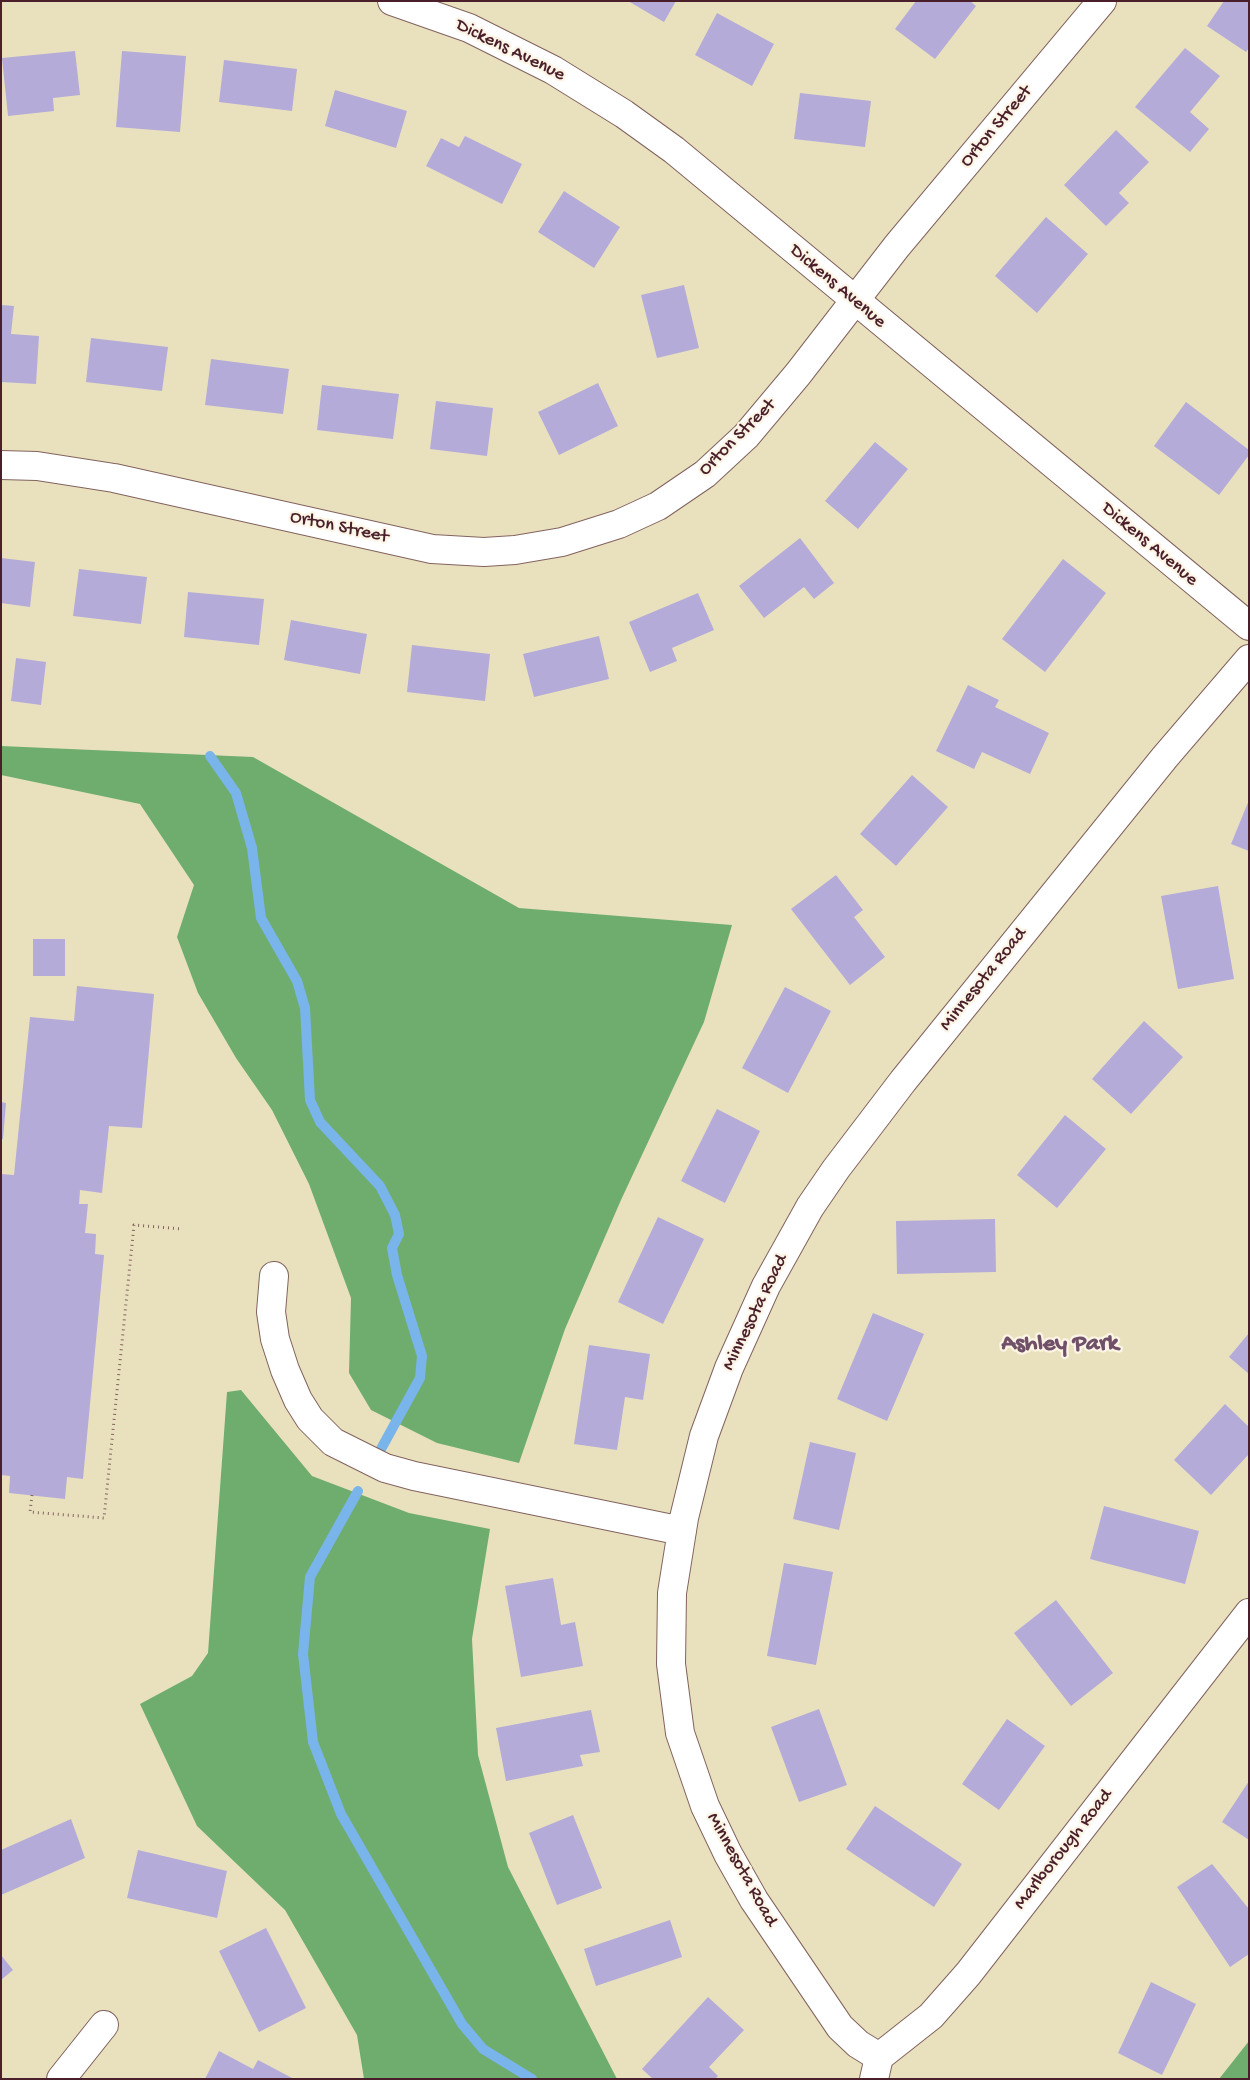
<!DOCTYPE html>
<html>
<head>
<meta charset="utf-8">
<style>
	body { margin:0 }
	#map { position:relative; width:1250px; height:2080px; overflow:hidden; background:#e9e1be; font-family:"Gochi Hand",sans-serif }
	canvas { display:block }
	.frame { position:absolute; inset:0; border:2px solid #4a1f2b; pointer-events:none }
</style>
</head>
<body>
<div id="map">
<canvas width="1250" height="2080"></canvas>
<div class="frame"></div>
</div>
<script>
const context = document.querySelector('canvas').getContext('2d');
context.lineJoin = 'round';
function paint(path, color) { context.fillStyle = color; context.fill(path, 'evenodd'); }
const shape = rows => new Path2D(rows.map(r => 'M' + r).join(''));
function stroke(path, color, width, dash) { context.strokeStyle = color; context.lineWidth = width; context.lineCap = dash ? 'butt' : 'round'; context.setLineDash(dash || []); context.stroke(path); }
function drawText(font, color, halo, rows, align = 'center') {
  context.font = font + ' "Gochi Hand",sans-serif'; context.lineWidth = 4.5; context.setLineDash([]); context.textBaseline = 'middle'; context.strokeStyle = halo; context.fillStyle = color; for (const [text, x, y, turn = 0] of rows) {
    context.save(); context.translate(x, y); context.rotate((+turn || 0) * Math.PI / 180); context.textAlign = isNaN(turn) ? turn : align; if (halo) context.strokeText(text, 0, 0); context.fillText(text, 0, 0); context.restore();
  }
}
const forest = shape([
	[1,746,253,757,519,908,732,925,704,1022,621,1200,565,1329,519,1463,437,1443,371,1410,349,1373,351,1298,309,1184,272,1110,236,1058,198,993,177,937,194,885,140,804,1,775],
	[241,1390,312,1476,409,1513,490,1529,472,1639,478,1755,508,1867,617,2079,364,2079,357,2035,285,1910,197,1826,140,1704,192,1676,208,1653,227,1392],
	[1249,2041,1249,2079,1219,2079]
]);
const stream = shape([
	[210,756,236,793,252,848,261,918,297,981,305,1008,310,1100,320,1122,380,1186,395,1215,399,1234,392,1248,397,1275,422,1356,420,1378,381,1449],
	[358,1491,310,1577,303,1654,313,1742,341,1814,462,2024,483,2049,532,2079]
]);
const building = shape([
	[628,1,676,1,664,22],
	[916,1,970,1,976,6,935,59,895,29],
	[1224,1,1249,1,1249,48,1246,52,1207,26],
	[717,13,774,44,752,86,695,55],
	[1185,48,1220,76,1190,112,1209,129,1190,152,1135,107],
	[75,51,80,95,53,98,54,111,8,116,2,58],
	[122,51,186,56,180,132,116,127],
	[224,60,297,69,292,111,219,102],
	[335,90,407,111,396,148,325,126],
	[800,93,871,101,865,147,794,139],
	[1116,130,1149,162,1119,193,1129,203,1106,226,1064,185],
	[465,136,522,164,502,204,426,166,441,138,459,147],
	[564,191,620,227,594,268,538,232],
	[1046,217,1088,254,1037,313,995,276],
	[684,285,699,348,657,358,641,295],
	[1,305,14,306,11,334,39,336,36,384,1,382],
	[91,338,168,347,162,391,86,382],
	[211,359,289,369,283,414,205,405],
	[598,383,618,426,559,455,538,412],
	[322,385,399,394,393,439,317,430],
	[436,401,493,408,487,456,430,449],
	[1186,402,1249,450,1249,455,1219,495,1154,446],
	[875,442,908,469,858,529,825,501],
	[800,538,834,583,814,599,804,587,764,618,739,586],
	[1,558,35,562,30,607,1,603],
	[1063,559,1106,593,1045,672,1002,639],
	[79,569,147,577,141,624,73,616],
	[188,592,264,599,259,645,184,637],
	[698,593,714,630,672,648,677,661,650,672,629,622],
	[291,620,367,634,360,674,284,660],
	[599,636,609,679,534,697,523,654],
	[412,645,490,654,485,701,407,692],
	[16,658,46,662,41,705,11,701],
	[968,685,999,700,995,707,1049,733,1030,774,982,752,974,769,936,751],
	[912,775,948,807,896,866,860,834],
	[1249,800,1249,851,1231,844],
	[836,875,863,910,854,917,885,957,850,985,791,909],
	[1218,886,1234,979,1178,989,1161,896],
	[33,939,65,939,65,976,33,976],
	[77,986,154,994,142,1128,109,1126,102,1193,80,1190,79,1204,88,1204,85,1233,96,1234,95,1254,104,1255,83,1479,67,1477,65,1499,9,1493,10,1476,1,1475,1,1174,14,1175,30,1017,74,1021],
	[785,987,831,1011,788,1093,742,1068],
	[1144,1021,1183,1057,1131,1114,1092,1079],
	[1,1102,6,1103,3,1139,1,1139],
	[717,1109,760,1131,725,1203,681,1181],
	[1065,1115,1106,1149,1057,1208,1017,1175],
	[658,1217,704,1239,663,1324,618,1302],
	[995,1219,996,1272,897,1274,896,1221],
	[873,1313,924,1334,887,1421,837,1399],
	[1249,1333,1249,1374,1229,1357],
	[589,1345,650,1354,643,1400,625,1397,617,1450,574,1444],
	[1225,1404,1249,1427,1249,1454,1211,1495,1174,1460],
	[810,1442,856,1453,839,1530,793,1519],
	[1104,1506,1199,1531,1185,1584,1090,1559],
	[784,1563,833,1572,816,1665,767,1656],
	[553,1578,561,1625,575,1622,583,1666,521,1677,505,1586],
	[1056,1600,1113,1673,1071,1706,1014,1633],
	[819,1709,847,1785,799,1802,771,1727],
	[591,1710,600,1752,580,1755,583,1766,506,1781,496,1728],
	[1007,1719,1045,1746,999,1810,962,1784],
	[1249,1781,1249,1840,1222,1822],
	[875,1806,962,1864,934,1907,846,1849],
	[573,1815,602,1888,557,1905,529,1833],
	[71,1819,85,1858,1,1895,1,1850],
	[138,1850,227,1871,217,1918,127,1898],
	[1212,1864,1249,1909,1249,1954,1230,1967,1177,1887],
	[670,1920,682,1957,596,1986,584,1949],
	[266,1928,306,2008,259,2032,219,1951],
	[1,1955,13,1970,1,1980],
	[1151,1982,1196,2004,1162,2075,1118,2053],
	[708,1997,744,2030,709,2067,718,2076,715,2079,653,2079,642,2069],
	[219,2051,253,2069,258,2060,294,2079,205,2079]
]);
const path = shape([
	[32,1495,30,1512,104,1518,134,1225,182,1229]
]);
const minor = shape([
	[392,1,469,28,553,70,624,114,674,150,1249,626],
	[1,465,37,466,114,478,432,549,484,552,515,550,562,542,619,524,658,506,705,474,746,436,798,374,897,246,1102,1],
	[274,1276,271,1312,275,1339,285,1370,298,1400,310,1419,333,1442,385,1468,414,1476,682,1531],
	[879,2057,858,2044,840,2027,754,1900,728,1854,705,1806,680,1733,671,1664,672,1593,684,1518,704,1436,729,1368,766,1286,810,1207,836,1169,903,1081,1165,757,1249,659],
	[61,2079,104,2025],
	[874,2079,879,2057,931,2016,968,1974,1249,1613]
]);
const streetNames = [
	["Dickens Avenue",510,51,26],
	["Orton Street",997,127,-50],
	["Dickens Avenue",837,287,40],
	["Orton Street",738,438,-45],
	["Orton Street",339,528,12],
	["Dickens Avenue",1149,545,40],
	["Minnesota Road",984,980,-51],
	["Minnesota Road",756,1313,-64],
	["Marlborough Road",1064,1850,-52],
	["Minnesota Road",741,1870,61]
];
const districtNames = [
	["Ashley Park",1060,1345]
];
paint(forest, '#6fad6e');
stroke(stream, '#79b4ea', 10);
paint(building, '#b4abd9');
stroke(minor, '#82635e', 30);
stroke(path, '#82635e', 3, [1, 4]);
stroke(minor, '#fff', 28);
drawText('19px', '#4a1f2b', '#fcf5e5', streetNames);
drawText('bold 24px', '#6f5068', '#fcf5e5', districtNames);
</script>
</body>
</html>
